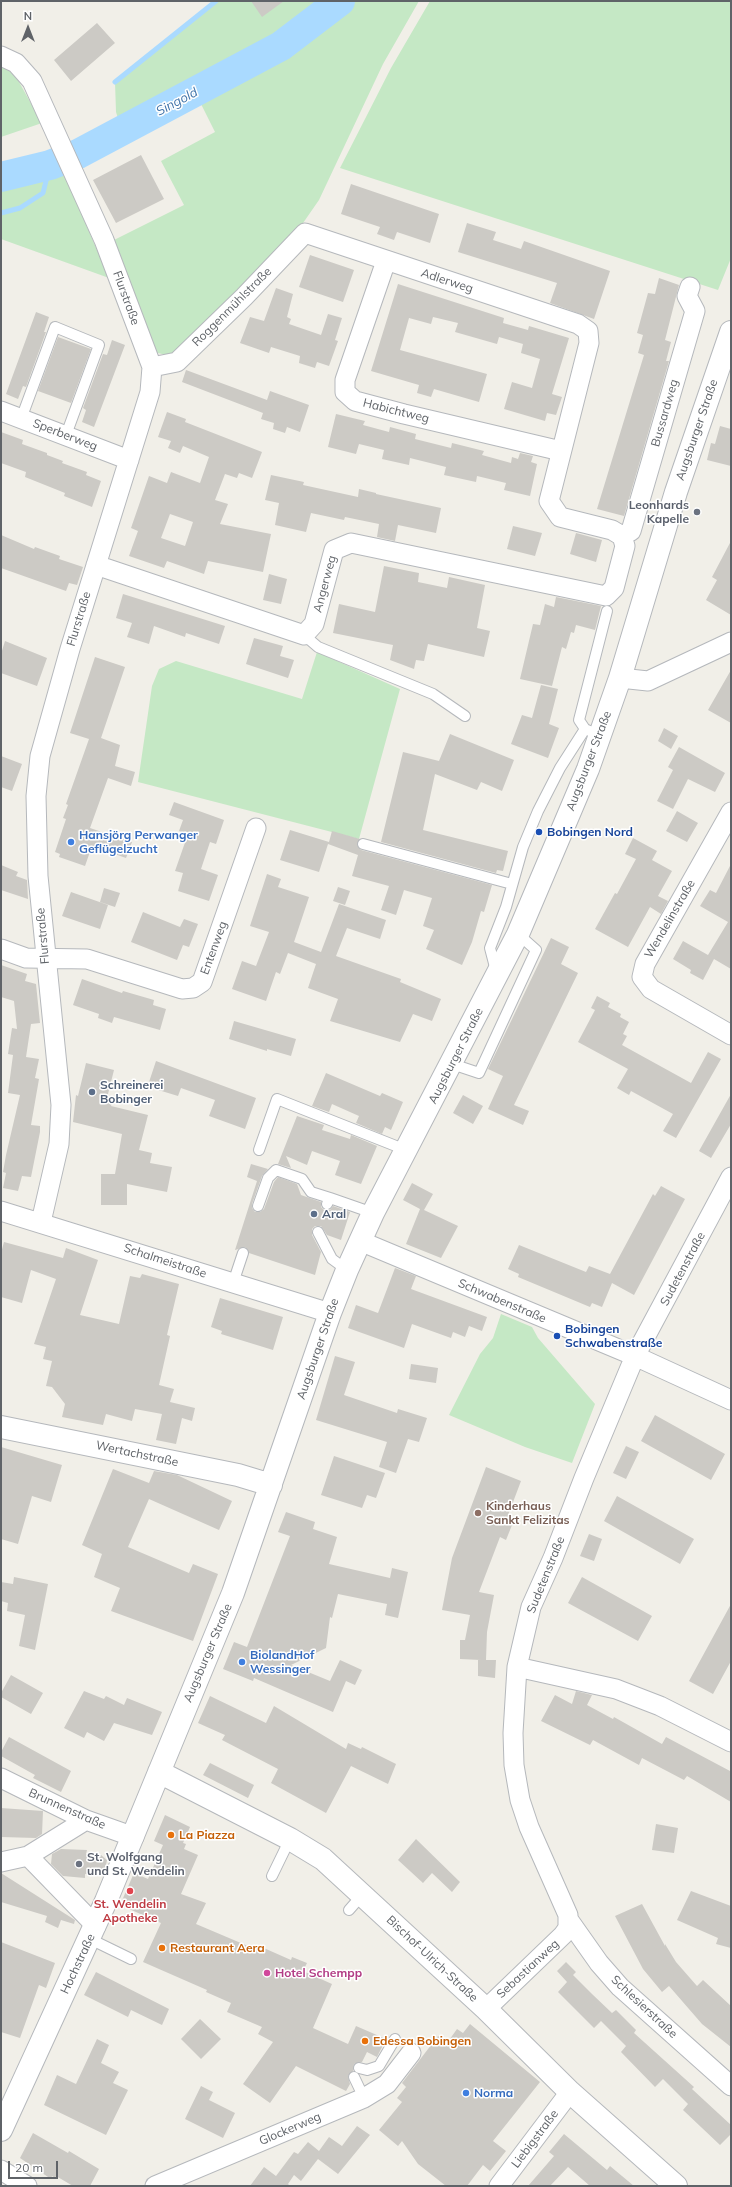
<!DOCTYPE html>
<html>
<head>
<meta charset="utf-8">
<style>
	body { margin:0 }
	#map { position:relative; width:732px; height:2187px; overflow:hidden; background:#f1efe8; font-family:Mulish,sans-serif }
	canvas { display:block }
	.frame { position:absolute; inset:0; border:2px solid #5f6368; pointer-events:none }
	.north { position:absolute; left:8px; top:8px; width:40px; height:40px; -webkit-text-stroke:3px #fff; paint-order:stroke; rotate:0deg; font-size:11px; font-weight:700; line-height:16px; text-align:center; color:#5f6368 }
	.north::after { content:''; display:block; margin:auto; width:14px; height:18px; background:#5f6368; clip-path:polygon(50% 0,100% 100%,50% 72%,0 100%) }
	.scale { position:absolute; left:8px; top:2161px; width:50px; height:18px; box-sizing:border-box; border:2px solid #5f6368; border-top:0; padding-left:5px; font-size:12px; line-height:14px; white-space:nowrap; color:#5f6368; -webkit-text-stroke:3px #fff; paint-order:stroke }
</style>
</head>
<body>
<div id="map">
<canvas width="732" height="2187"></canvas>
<div class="frame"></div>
<div class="north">N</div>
<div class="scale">20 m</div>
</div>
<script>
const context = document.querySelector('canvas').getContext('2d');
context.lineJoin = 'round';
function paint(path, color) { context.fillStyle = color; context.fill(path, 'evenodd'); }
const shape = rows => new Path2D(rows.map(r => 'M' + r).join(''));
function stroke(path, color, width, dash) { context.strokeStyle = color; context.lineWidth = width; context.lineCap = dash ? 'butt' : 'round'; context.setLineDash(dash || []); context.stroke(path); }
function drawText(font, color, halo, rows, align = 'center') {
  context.font = font + ' Mulish,sans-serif'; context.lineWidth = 3; context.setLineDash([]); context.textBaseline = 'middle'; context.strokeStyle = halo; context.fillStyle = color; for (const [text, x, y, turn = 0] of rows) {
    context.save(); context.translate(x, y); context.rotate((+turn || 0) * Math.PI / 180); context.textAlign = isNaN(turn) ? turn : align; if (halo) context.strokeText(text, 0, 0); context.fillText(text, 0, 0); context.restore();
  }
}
const green = shape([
	[216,1,340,1,281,46,175,101,122,131,116,112,115,82],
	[350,1,419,1,383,64,319,200,294,236,174,357,150,351,110,242,184,205,161,161,215,132,198,98,284,50],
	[430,1,731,1,731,258,718,290,340,168,391,68],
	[1,67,14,73,42,123,1,137],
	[64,173,109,278,1,239,1,188],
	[317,652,400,689,359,839,138,782,152,686,159,669,176,661,302,699],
	[501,1314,532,1327,538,1338,595,1404,572,1463,525,1447,449,1415,480,1354,493,1338]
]);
const stream = shape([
	[115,82,216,1],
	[1,213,20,208,43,193,50,165]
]);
const river = shape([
	[1,177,50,165,78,154,281,46,340,1]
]);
const building = shape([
	[251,1,284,1,262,17],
	[97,23,115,43,71,81,54,60],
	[141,155,164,199,116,223,93,180],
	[351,184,439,214,430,243,397,232,394,240,377,234,380,227,341,214],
	[467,223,496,232,493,240,521,249,524,241,610,271,594,319,550,303,557,283,458,252],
	[310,255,354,270,343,302,299,287],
	[659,278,679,285,665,340,671,342,666,361,669,361,624,516,597,509,644,355,638,353,643,335,637,333,648,293,655,294],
	[398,284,504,318,503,323,528,330,529,326,569,338,552,394,562,397,556,415,547,413,545,421,504,409,512,382,532,388,540,359,521,353,523,344,499,337,497,344,455,332,458,323,433,317,431,324,409,318,400,350,487,374,479,402,434,389,431,397,417,393,419,385,371,371],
	[276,288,293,294,287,317,291,319,289,324,321,335,328,314,342,318,335,340,338,341,329,366,317,362,315,368,299,363,300,356,271,347,269,353,240,343,250,317,264,321],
	[36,312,49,317,44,332,46,332,26,387,23,386,18,399,6,394],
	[58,337,91,349,71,403,38,391],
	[112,340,125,345,94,427,82,422,86,410,83,408,103,354,107,355],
	[186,370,267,400,270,391,309,405,300,432,287,427,285,433,273,429,274,423,261,419,263,413,182,382],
	[167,412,186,419,185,422,262,452,252,478,239,473,237,478,225,474,215,500,228,504,220,524,271,534,263,572,208,561,204,574,167,561,164,568,129,556,138,531,131,528,149,476,167,483,171,472,200,483,209,457,183,446,180,453,168,448,171,441,158,437],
	[170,514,193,522,185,546,161,538],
	[336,414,365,421,363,425,389,432,390,427,416,434,415,439,451,448,452,443,484,451,482,455,511,463,512,457,518,459,520,453,533,456,531,462,537,464,530,496,504,490,506,483,477,476,476,482,444,475,446,467,410,458,409,465,382,459,384,450,359,444,356,454,328,447],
	[720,426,731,429,731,466,707,460,711,443,715,444],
	[1,432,23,440,22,444,47,453,47,455,63,461,62,463,87,472,86,475,101,481,92,507,64,496,65,493,25,477,26,472,1,463],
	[271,475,304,482,303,485,358,497,359,489,376,493,376,494,441,508,436,533,398,525,395,541,377,537,379,524,345,517,344,520,311,513,306,532,275,525,279,503,265,500],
	[513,526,542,533,535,556,507,549],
	[576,533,602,540,596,562,570,554],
	[1,535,34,549,35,547,60,556,59,559,83,567,77,585,69,583,66,591,1,568],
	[731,541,731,615,706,600,717,580,712,577],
	[384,566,419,573,418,582,447,588,449,577,485,585,477,628,490,631,484,657,428,644,424,661,416,660,414,669,390,660,393,645,333,633,339,604,375,612],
	[269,574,287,579,281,604,263,600],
	[123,594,225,626,219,644,186,633,185,637,154,626,149,644,127,637,132,623,116,618],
	[556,597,601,606,595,630,576,625,574,633,571,632,566,649,562,647,552,686,520,679,533,624,540,625,545,604,554,607],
	[254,638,283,646,280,656,294,660,288,678,246,664],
	[5,641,47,658,37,686,1,673,1,654],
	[95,657,125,667,101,738,120,745,115,766,135,772,131,786,108,778,90,828,132,842,126,858,92,846,85,866,59,857,60,854,55,852,66,819,63,818,68,805,66,804,89,739,70,733],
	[731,670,731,723,708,710],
	[541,685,558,689,549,724,559,728,548,758,511,744,522,715,532,718],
	[664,728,678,736,671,749,658,741],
	[450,734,514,760,502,791,481,782,477,790,435,774,423,830,508,851,503,871,497,870,496,873,381,842,403,752,439,761],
	[679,747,725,773,715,792,688,779,673,809,657,801,673,770,668,767],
	[1,756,22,764,12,791,1,787],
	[174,802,224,820,216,844,210,842,201,869,218,875,209,901,178,891,183,873,175,871,188,834,179,831,183,820,169,815],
	[677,811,698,823,687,842,666,831],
	[290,830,329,842,332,831,360,839,357,845,361,850,492,885,484,912,481,911,472,942,462,965,426,949,434,930,423,926,432,898,404,890,396,915,381,910,389,886,352,876,358,855,328,844,319,872,280,860],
	[633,838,657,851,652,860,672,871,658,896,668,901,661,914,650,907,628,947,595,929,615,893,617,894,636,859,625,854],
	[731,864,731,969,714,959,703,980,690,973,691,970,673,959,683,941,708,955,728,922,700,906,710,890,716,893],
	[1,865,18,872,16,876,27,880,28,899,1,890],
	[267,874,281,879,278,887,309,897,294,942,321,952,339,904,386,920,380,939,347,928,336,956,401,979,400,982,441,999,432,1021,413,1014,400,1042,330,1021,338,999,308,988,316,964,288,953,280,974,276,972,266,1001,232,989,242,961,256,966,269,932,250,926],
	[338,887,350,891,345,905,333,901],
	[104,888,120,893,115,907,100,902],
	[71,892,108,905,100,929,62,916],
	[143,912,180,927,184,919,198,924,189,947,183,945,177,960,131,942],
	[551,938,569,947,561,964,578,973,514,1105,529,1111,523,1125,488,1109,503,1076,488,1069],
	[1,965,27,974,25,981,36,984,40,1023,31,1024,26,1057,39,1059,35,1078,39,1079,31,1125,40,1126,40,1132,31,1177,22,1176,18,1191,3,1188,6,1173,3,1172,6,1155,20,1095,8,1093,13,1055,8,1054,12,1028,17,1029,14,1001,1,997],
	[82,979,122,993,123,991,154,1000,153,1005,166,1009,160,1030,114,1017,112,1023,98,1018,99,1014,73,1005],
	[597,996,610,1003,608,1007,621,1014,620,1017,629,1022,623,1034,627,1036,622,1045,691,1083,708,1052,721,1059,676,1138,663,1131,673,1114,631,1091,629,1095,617,1088,628,1069,578,1042,595,1010,591,1008],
	[234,1021,296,1039,291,1056,267,1049,267,1051,229,1039],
	[156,1061,256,1098,245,1129,209,1116,215,1100,181,1088,178,1096,155,1089,148,1085],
	[86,1063,114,1070,106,1102,112,1103,111,1106,148,1115,139,1150,152,1153,150,1163,172,1167,167,1192,127,1184,127,1205,101,1205,101,1174,115,1174,122,1134,73,1122,76,1095,78,1096],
	[326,1073,380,1096,382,1093,403,1102,391,1130,385,1127,382,1134,356,1123,359,1116,332,1104,329,1112,312,1106],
	[731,1094,731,1124,711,1158,699,1151],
	[463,1095,483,1106,473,1124,453,1113],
	[297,1116,324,1125,322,1130,350,1139,351,1135,377,1146,361,1184,335,1175,340,1161,312,1151,307,1165,286,1156,291,1168,278,1164],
	[251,1164,268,1169,262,1176,252,1204,252,1208,255,1212,260,1212,264,1209,274,1182,278,1177,297,1184,301,1195,321,1202,321,1207,324,1210,330,1210,333,1206,350,1212,341,1240,327,1235,321,1226,315,1226,312,1229,312,1235,321,1252,315,1275,249,1253,245,1247,235,1250,257,1181,247,1177],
	[412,1183,433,1194,424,1210,458,1226,441,1258,406,1244,420,1209,403,1200],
	[661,1186,685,1199,634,1295,612,1283,602,1307,592,1303,590,1307,518,1277,519,1274,508,1269,519,1245,586,1272,589,1266,610,1274,653,1194,655,1196],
	[4,1242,63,1258,66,1248,98,1260,80,1315,119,1324,130,1276,140,1278,142,1274,179,1284,167,1335,170,1336,159,1385,174,1389,170,1402,195,1408,192,1421,182,1418,176,1444,156,1440,162,1414,135,1409,132,1421,106,1414,103,1425,62,1417,65,1404,52,1387,46,1386,52,1361,43,1359,46,1347,34,1344,56,1279,31,1270,22,1303,1,1297,1,1253],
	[395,1268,416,1276,411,1289,487,1317,482,1331,469,1326,465,1337,453,1332,451,1338,412,1324,404,1348,348,1328,356,1305,378,1313],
	[220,1298,283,1317,273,1350,221,1334,222,1331,211,1327],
	[335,1356,355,1362,344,1395,397,1413,398,1409,427,1418,419,1442,408,1439,396,1473,379,1467,387,1442,316,1420],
	[411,1364,438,1368,436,1383,409,1379],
	[655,1415,725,1454,711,1480,641,1441],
	[626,1446,639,1452,626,1479,613,1473],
	[1,1447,62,1465,51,1502,32,1496,18,1544,1,1539],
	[334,1456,385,1473,376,1498,367,1495,362,1508,321,1495],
	[486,1467,521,1481,507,1518,514,1520,506,1540,500,1537,479,1592,494,1595,487,1632,486,1660,496,1660,495,1678,478,1676,478,1660,481,1660,460,1659,460,1640,465,1640,470,1615,442,1610,452,1558],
	[113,1469,149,1483,154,1471,177,1475,232,1501,219,1530,149,1499,128,1547,189,1573,193,1564,218,1574,193,1641,111,1611,120,1588,94,1577,102,1554,82,1545],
	[617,1496,694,1539,680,1564,604,1521],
	[286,1512,315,1522,313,1529,337,1537,329,1564,390,1578,392,1568,408,1572,398,1618,385,1615,387,1604,338,1594,332,1618,330,1617,326,1648,291,1665,330,1681,340,1660,362,1670,355,1685,346,1681,333,1712,254,1678,253,1681,223,1669,234,1642,247,1647,290,1536,278,1532],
	[589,1534,602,1539,594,1561,580,1556],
	[14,1577,48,1584,35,1650,19,1646,25,1615,7,1611,8,1603,1,1601,1,1582,13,1584],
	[582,1577,652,1616,638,1641,568,1603],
	[731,1604,731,1661,713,1694,689,1681],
	[11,1675,43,1693,31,1714,1,1697,1,1693],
	[84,1691,104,1699,106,1696,124,1705,127,1698,162,1712,152,1735,114,1723,104,1741,87,1732,84,1738,64,1728],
	[576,1691,592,1695,587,1705,613,1719,614,1717,662,1744,666,1737,730,1771,731,1770,731,1802,687,1776,684,1780,642,1758,639,1765,593,1740,590,1745,541,1721,555,1695,572,1704],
	[210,1696,266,1723,274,1706,346,1749,348,1743,361,1749,362,1747,396,1764,388,1784,351,1766,326,1813,271,1783,278,1769,222,1740,225,1735,198,1723],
	[9,1737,71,1771,61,1792,33,1778,35,1775,1,1756,1,1752],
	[210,1763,254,1785,248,1798,203,1775],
	[1,1808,43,1811,42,1834,36,1838,1,1837],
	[165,1815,190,1827,183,1843,186,1844,184,1849,198,1855,181,1894,206,1903,196,1924,255,1949,257,1945,291,1960,292,1957,307,1963,303,1971,332,1984,313,2028,348,2044,356,2026,386,2039,377,2057,367,2052,362,2062,354,2064,353,2071,348,2076,350,2084,346,2091,296,2066,270,2103,243,2084,273,2042,258,2034,262,2027,227,2012,231,2003,206,1992,207,1990,143,1962,161,1923,120,1905,134,1873,148,1879,163,1845,154,1841],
	[656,1824,678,1828,674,1853,652,1850],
	[416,1839,460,1882,452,1892,432,1873,423,1883,398,1860],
	[61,1849,87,1850,86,1854,101,1855,107,1860,105,1870,100,1875,85,1874,85,1878,63,1876,51,1864,52,1854],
	[1,1873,75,1920,74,1924,61,1920,58,1928,45,1922,47,1916,1,1902],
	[691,1891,731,1906,731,1948,716,1944,718,1938,677,1920],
	[642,1904,665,1946,665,1944,676,1962,697,1986,703,1980,731,2006,731,2047,702,2024,669,1986,662,1992,643,1969,615,1916],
	[1,1942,55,1963,46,1988,39,1985,20,2038,1,2032],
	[566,1962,576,1972,573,1975,592,1994,612,2013,616,2010,636,2030,634,2033,694,2087,692,2089,731,2125,731,2134,720,2145,683,2110,688,2104,663,2079,655,2087,621,2052,626,2046,601,2021,594,2028,558,1992,567,1982,557,1971],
	[96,1972,169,2009,162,2025,131,2010,128,2017,84,1995],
	[200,2019,221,2039,201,2059,181,2039],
	[470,2024,540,2082,493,2141,506,2151,490,2171,483,2165,467,2186,446,2186,418,2164,402,2141,398,2146,379,2130,402,2102,397,2098,406,2087,402,2083,438,2036,447,2043,457,2029,463,2033],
	[97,2039,109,2045,101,2063,119,2072,113,2083,128,2090,106,2135,44,2105,57,2075,76,2084],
	[201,2086,213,2092,209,2100,235,2113,223,2138,185,2119],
	[357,2126,370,2135,338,2174,318,2159,301,2181,294,2175,288,2184,290,2186,250,2186,264,2167,276,2176,294,2152,298,2154,308,2142,319,2151,329,2137,342,2146],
	[33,2133,68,2153,69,2151,99,2169,90,2186,73,2186,56,2176,55,2178,52,2176,51,2179,20,2158],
	[564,2134,607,2170,610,2166,634,2186,590,2186,568,2167,550,2186,528,2186,554,2156,549,2152]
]);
const service = shape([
	[21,419,55,327,99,345,66,435],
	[304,635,318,647,433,694,465,716],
	[592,732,585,729,579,720,607,611],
	[363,844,512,884],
	[496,971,490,948,506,907,523,847,538,811,560,768,585,729],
	[452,1064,479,1073,536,950,518,934],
	[259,1150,277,1099,406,1150],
	[327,1204,330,1198,373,1213],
	[258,1206,268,1178,276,1170,302,1179,311,1192,330,1198],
	[318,1232,332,1259,347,1270],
	[233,1283,243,1253],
	[272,1876,290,1839],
	[349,1910,363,1894],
	[90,1939,131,1959],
	[359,2068,367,2070,379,2066,395,2039],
	[354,2077,364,2098]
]);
const minor = shape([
	[1,56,16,63,32,81,104,240,152,367,150,392,70,649,40,756,36,796,38,876,61,1105,59,1144,41,1222],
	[386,261,345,380,345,392,355,401,404,414,561,451],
	[1,411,129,460],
	[622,536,631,531,695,311,687,296,690,287],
	[96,565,304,635,314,624,334,550,351,543,606,596,614,588,625,546,622,536,612,530,560,517,549,501,589,343,588,331,578,324,305,233,244,297,177,362,152,367],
	[620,678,648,681,731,642],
	[731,812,645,964,642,977,651,989,731,1035],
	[1,949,26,958,87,959,182,989,193,988,202,982,256,828],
	[1,1211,330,1313],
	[360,1241,635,1356,731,1400],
	[517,1667,616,1689,660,1706,731,1742],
	[1,1778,86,1820,134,1837],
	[28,1856,96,1926],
	[1,1862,28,1856,86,1820],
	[568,1919,599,1963,620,1987,731,2086],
	[486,2009,563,1935,568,1928,568,1915,529,1827,520,1800,514,1765,513,1733,517,1667,531,1607,553,1558,584,1478,635,1356,731,1177],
	[1,2170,27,2186],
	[155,2186,364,2098,387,2084,411,2053],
	[499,2186,570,2092]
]);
const tertiary = shape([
	[1,1427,238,1475,271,1485],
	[159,1772,290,1839,323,1859,486,2009,570,2092,676,2186],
	[1,2130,106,1901,233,1593,330,1313,347,1270,373,1213,518,934,588,769,620,678,676,492,731,332]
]);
const markers = [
	[697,512,4,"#6b7280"],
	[539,832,4,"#1a4fb4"],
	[71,842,4,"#3f7fe0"],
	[92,1092,4,"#5c6f8a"],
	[314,1214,4,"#5c6f8a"],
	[557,1336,4,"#1a4fb4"],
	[478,1513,4,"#8d6e63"],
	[242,1662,4,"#3f7fe0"],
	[171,1835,4,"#e8710a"],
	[79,1864,4,"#6b7280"],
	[130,1891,4,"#e0444e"],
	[162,1948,4,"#e8710a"],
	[267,1973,4,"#d1479c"],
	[365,2041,4,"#e8710a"],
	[466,2093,4,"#3f7fe0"]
];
const streetNames = [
	["Adlerweg",447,281,18],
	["Flurstraße",126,298,70],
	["Roggenmühlstraße",232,307,-45],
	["Habichtweg",396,411,14],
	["Bussardweg",665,413,-74],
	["Augsburger Straße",697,430,-71],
	["Sperberweg",65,435,21],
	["Angerweg",325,584,-75],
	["Flurstraße",79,619,-73],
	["Augsburger Straße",589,761,-69],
	["Wendelinstraße",670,919,-60],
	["Flurstraße",43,936,-95],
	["Entenweg",214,948,-70],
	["Augsburger Straße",456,1056,-63],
	["Schalmeistraße",165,1261,18],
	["Sudetenstraße",683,1269,-62],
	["Schwabenstraße",502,1301,23],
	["Augsburger Straße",318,1349,-71],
	["Wertachstraße",137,1454,12],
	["Sudetenstraße",546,1575,-68],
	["Augsburger Straße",208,1653,-67],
	["Brunnenstraße",67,1809,24],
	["Bischof-Ulrich-Straße",432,1959,43],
	["Hochstraße",78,1964,-65],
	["Sebastianweg",528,1969,-43],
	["Schlesierstraße",644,2007,43],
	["Glockerweg",290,2129,-23],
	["Liebigstraße",535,2139,-53]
];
const worshipNames = [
	["Leonhards",689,505],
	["Kapelle",689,519],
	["St. Wolfgang",87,1857,"left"],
	["und St. Wendelin",87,1871,"left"]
];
const transitNames = [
	["Bobingen Nord",547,832],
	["Bobingen",565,1329],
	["Schwabenstraße",565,1343]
];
const shopNames = [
	["Hansjörg Perwanger",79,835],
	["Geflügelzucht",79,849],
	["BiolandHof",250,1655],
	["Wessinger",250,1669],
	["Norma",474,2093]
];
const serviceNames = [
	["Schreinerei",100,1085],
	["Bobinger",100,1099],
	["Aral",322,1214]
];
const educationNames = [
	["Kinderhaus",486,1506],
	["Sankt Felizitas",486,1520]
];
const foodNames = [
	["La Piazza",179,1835],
	["Restaurant Aera",170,1948],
	["Edessa Bobingen",373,2041]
];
const healthNames = [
	["St. Wendelin",130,1904],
	["Apotheke",130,1918]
];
const hotelNames = [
	["Hotel Schempp",275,1973]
];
const waterNames = [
	["Singold",177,102,-28]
];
paint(green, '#c5e8c5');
stroke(stream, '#aadaff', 5);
stroke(river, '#aadaff', 30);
paint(building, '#cccac5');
stroke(service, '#b5b8bc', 12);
stroke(minor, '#b5b8bc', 21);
stroke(tertiary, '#b5b8bc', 24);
stroke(service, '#fff', 10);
stroke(minor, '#fff', 19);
stroke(tertiary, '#fff', 22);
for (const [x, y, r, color] of markers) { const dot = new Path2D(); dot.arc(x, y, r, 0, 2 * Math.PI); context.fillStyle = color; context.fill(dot); stroke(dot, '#fff', 1.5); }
drawText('12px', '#5f6368', '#fff', streetNames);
drawText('bold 12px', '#5b616d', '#fff', worshipNames, 'right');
drawText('bold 12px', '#164399', '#fff', transitNames, 'left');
drawText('bold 12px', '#366cbe', '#fff', shopNames, 'left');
drawText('bold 12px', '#4e5e75', '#fff', serviceNames, 'left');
drawText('bold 12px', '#785e54', '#fff', educationNames, 'left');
drawText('bold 12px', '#c56008', '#fff', foodNames, 'left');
drawText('bold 12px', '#be3a42', '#fff', healthNames);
drawText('bold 12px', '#b23c85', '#fff', hotelNames, 'left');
drawText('italic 13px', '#4174aa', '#fff', waterNames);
</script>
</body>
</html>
